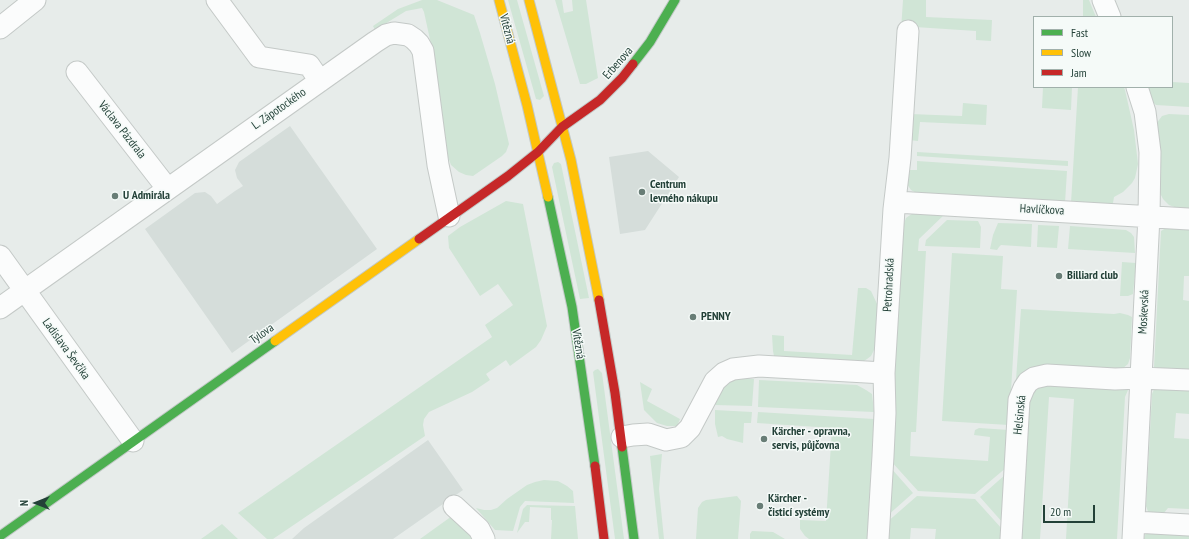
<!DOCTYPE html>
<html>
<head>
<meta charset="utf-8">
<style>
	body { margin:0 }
	#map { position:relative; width:1189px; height:539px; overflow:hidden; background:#e7ecea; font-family:"PT Sans Narrow",sans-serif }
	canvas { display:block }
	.legend { position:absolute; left:1033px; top:16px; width:140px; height:72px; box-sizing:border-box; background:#f5faf8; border:1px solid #a1b0ab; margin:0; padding:5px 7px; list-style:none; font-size:12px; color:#234138 }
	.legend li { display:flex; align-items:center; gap:8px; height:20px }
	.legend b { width:20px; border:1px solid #a1b0ab }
	.north { position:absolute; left:16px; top:483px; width:40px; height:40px; -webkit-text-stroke:3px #f5faf8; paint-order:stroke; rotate:270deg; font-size:11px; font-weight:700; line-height:16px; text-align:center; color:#234138 }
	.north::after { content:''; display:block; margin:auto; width:14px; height:18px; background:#234138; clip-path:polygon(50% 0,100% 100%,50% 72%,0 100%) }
	.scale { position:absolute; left:1043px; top:505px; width:52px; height:18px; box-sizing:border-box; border:2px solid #234138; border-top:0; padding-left:5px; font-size:12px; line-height:14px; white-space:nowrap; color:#234138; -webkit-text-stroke:3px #f5faf8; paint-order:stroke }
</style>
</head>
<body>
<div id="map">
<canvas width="1189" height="539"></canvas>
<ul class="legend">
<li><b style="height:5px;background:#4caf50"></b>Fast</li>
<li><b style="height:5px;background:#ffc107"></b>Slow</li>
<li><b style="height:5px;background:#c62828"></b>Jam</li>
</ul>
<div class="north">N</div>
<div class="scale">20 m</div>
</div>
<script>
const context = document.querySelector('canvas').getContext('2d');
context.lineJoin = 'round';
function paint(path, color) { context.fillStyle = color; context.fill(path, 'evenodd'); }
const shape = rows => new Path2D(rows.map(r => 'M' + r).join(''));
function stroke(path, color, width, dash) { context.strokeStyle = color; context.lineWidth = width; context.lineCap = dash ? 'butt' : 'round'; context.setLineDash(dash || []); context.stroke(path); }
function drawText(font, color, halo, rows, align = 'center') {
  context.font = font + ' "PT Sans Narrow",sans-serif'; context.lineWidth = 3; context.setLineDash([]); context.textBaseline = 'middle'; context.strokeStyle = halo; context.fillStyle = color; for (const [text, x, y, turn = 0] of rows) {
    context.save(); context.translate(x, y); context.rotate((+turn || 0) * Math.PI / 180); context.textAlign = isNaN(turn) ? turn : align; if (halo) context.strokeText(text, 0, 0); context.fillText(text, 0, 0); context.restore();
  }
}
const built = shape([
	[290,126,377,249,232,353,145,229,195,193,205,192,211,196,217,204,235,191,243,186,237,178,235,170,239,162],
	[648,151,679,177,645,230,620,234,609,157],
	[428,440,463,490,393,539,292,539,304,528]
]);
const green = shape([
	[422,0,437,0,474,15,480,33,495,84,509,144,506,152,502,156,473,176,466,175,459,172,451,165,448,157,434,58,424,12,422,8,406,11,375,30,373,26,398,9],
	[508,0,517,0,544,96,540,100,536,99],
	[555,0,562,0,564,13,573,11,572,0,586,0,598,78,586,84,580,84],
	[903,0,926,0,926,17,992,20,991,41,976,40,976,31,915,27,901,30],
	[1083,0,1089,0,1096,17,1083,17],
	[1172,82,1189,83,1189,107,1156,105,1148,98,1146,87,1172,87],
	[1043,87,1072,87,1071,110,1042,108],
	[1078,87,1124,87,1125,90,1134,130,1138,164,1135,178,1132,183,1123,192,1114,197,1113,203,1108,205,1071,203],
	[963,103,987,105,986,125,920,122,918,141,909,140,910,114,962,116],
	[1169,114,1189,115,1189,209,1177,208,1169,205,1163,199,1158,189,1156,124,1162,116],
	[917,152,1068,161,1068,166,917,156],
	[917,161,1067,171,1065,203,918,194,911,190,907,184,908,170,917,170],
	[558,162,561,164,589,298,580,299,552,167,554,163],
	[506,201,523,204,547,326,541,340,536,347,510,366,506,360,486,374,490,380,472,392,429,412,424,419,423,425,425,436,273,539,267,539,238,513,492,337,485,325,513,305,498,284,480,296,449,248,448,236,460,227],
	[913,213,945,214,919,239,918,251,926,251,916,432,911,432,910,456,988,461,990,437,974,435,975,430,979,428,1009,430,1007,467,975,494,918,491,890,460,903,226,906,218],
	[947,220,978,221,981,227,980,248,925,246,926,240],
	[998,223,1032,224,1031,247,1001,245,999,247,997,250,990,249,993,235],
	[1038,225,1059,226,1057,248,1037,247],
	[1070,226,1126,230,1131,233,1134,237,1135,253,1068,249],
	[1166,228,1189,229,1189,276,1184,276,1183,300,1189,301,1189,376,1155,370,1154,367,1161,231],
	[952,253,1003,256,1001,289,1017,290,1009,425,942,421],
	[1122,262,1136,263,1133,294,1128,296,1120,296],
	[858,288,866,288,871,291,878,306,875,348,871,356,867,359,864,361,776,358,774,356,773,351,772,335,784,336,784,351,852,355],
	[1021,309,1114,314,1120,313,1128,315,1132,317,1130,358,1128,364,1122,369,1020,375,1016,380],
	[598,369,602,373,624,539,615,539,593,372,595,370],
	[738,378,754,379,752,406,715,405,718,391,733,380],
	[759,380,857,385,866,390,872,394,874,412,758,407],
	[640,382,652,389,647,401,680,419,677,426,667,426,657,423,644,410],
	[1189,384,1189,414,1176,413,1174,438,1189,439,1189,509,1168,508,1158,520,1149,514,1146,506,1152,394,1155,387],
	[1033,385,1126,388,1128,390,1125,397,1117,539,1066,539,1074,399,1049,397,1040,539,1015,539,1023,402],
	[715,410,752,412,751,423,744,423,743,443,727,439,722,436,718,437,715,424],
	[758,412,874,419,867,539,809,539,805,536,800,529,800,520,826,521,832,428,757,423],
	[662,454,659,489,664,539,659,539,650,456],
	[890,467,913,493,887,516],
	[1006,474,1003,523,980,497],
	[544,480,558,481,567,486,573,491,574,503,525,501,520,507,513,531,495,530,476,508,484,510,491,510,497,508,507,499,527,485,535,482],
	[737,496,741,501,738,539,696,539,698,508,702,502,706,500],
	[917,496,975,499,1003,530,1002,539,935,539,936,529,911,528,910,539,885,539,886,523],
	[527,505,575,506,578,539,551,539,552,520,551,520,551,508,530,507,529,522,525,522,517,533,523,509],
	[452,516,469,531,471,539,420,539],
	[222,524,238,539,201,539],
	[1189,529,1189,539,1144,539,1146,532],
	[752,531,773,532,785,539,750,539,750,534]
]);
const street = shape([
	[217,0,259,57,309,65,320,81],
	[1103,0,1110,17],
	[0,28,35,0],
	[77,72,167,188],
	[895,202,1189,219],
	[0,256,133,441],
	[0,308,375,42,386,35,394,33,408,35,414,39,419,44,423,51,438,165,449,216],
	[622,437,633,435,648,434,666,440,681,437,690,428,715,381,724,373,733,369,759,366,884,373],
	[454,506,479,529,484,539],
	[1134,522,1189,525],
	[878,539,883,456,885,413,884,373,894,209,900,158,908,31],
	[1011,539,1019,400,1024,388,1028,382,1034,378,1047,375,1115,379,1140,378,1189,380],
	[1133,539,1149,216,1150,152,1145,112,1137,87]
]);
const fast = shape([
	[633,64,650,42,675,0],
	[548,197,572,307,595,466],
	[622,447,634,539],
	[0,536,275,341]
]);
const slow = shape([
	[499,0,527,105,548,197],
	[529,0,571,160,599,300],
	[275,341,419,239]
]);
const jam = shape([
	[419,239,508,176,538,152,562,127,600,100,622,78,633,64],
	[599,300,615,393,622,447],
	[595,466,604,539]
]);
const markers = [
	[642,192,4,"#687d76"],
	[115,196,4,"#687d76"],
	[1059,276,4,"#687d76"],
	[693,317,4,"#687d76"],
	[764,439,4,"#687d76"],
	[760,506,4,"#687d76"]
];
const streetNames = [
	["Vítězná",507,29,75],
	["Erbenova",618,63,-49],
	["L. Zápotockého",279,109,-35],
	["Václava Pázdrala",122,130,52],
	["Havlíčkova",1042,210,3],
	["Petrohradská",889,285,-87],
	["Moskevská",1144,312,-87],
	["Tylova",262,334,-35],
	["Vítězná",578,344,81],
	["Ladislava Ševčíka",66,349,54],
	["Helsinská",1020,415,-84]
];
const poiNames = [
	["Centrum",650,185],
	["levného nákupu",650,199],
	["U Admirála",123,196],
	["Billiard club",1067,276],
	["PENNY",701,317],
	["Kärcher - opravna,",772,432],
	["servis, půjčovna",772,446],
	["Kärcher -",768,499],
	["čisticí systémy",768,513]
];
paint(built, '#d5ddda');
paint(green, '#d0e5d6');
stroke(street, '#c4c9c7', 23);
stroke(fast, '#c2c9c7', 11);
stroke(slow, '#c2c9c7', 11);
stroke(jam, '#c2c9c7', 11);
stroke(street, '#fbfcfc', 21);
stroke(fast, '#4caf50', 9);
stroke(slow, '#ffc107', 9);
stroke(jam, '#c62828', 9);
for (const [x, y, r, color] of markers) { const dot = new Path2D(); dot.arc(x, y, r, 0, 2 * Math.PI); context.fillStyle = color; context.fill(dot); stroke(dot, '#f5faf8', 1.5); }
drawText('12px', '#234138', '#f5faf8', streetNames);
drawText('bold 12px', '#234138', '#f5faf8', poiNames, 'left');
</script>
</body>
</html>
